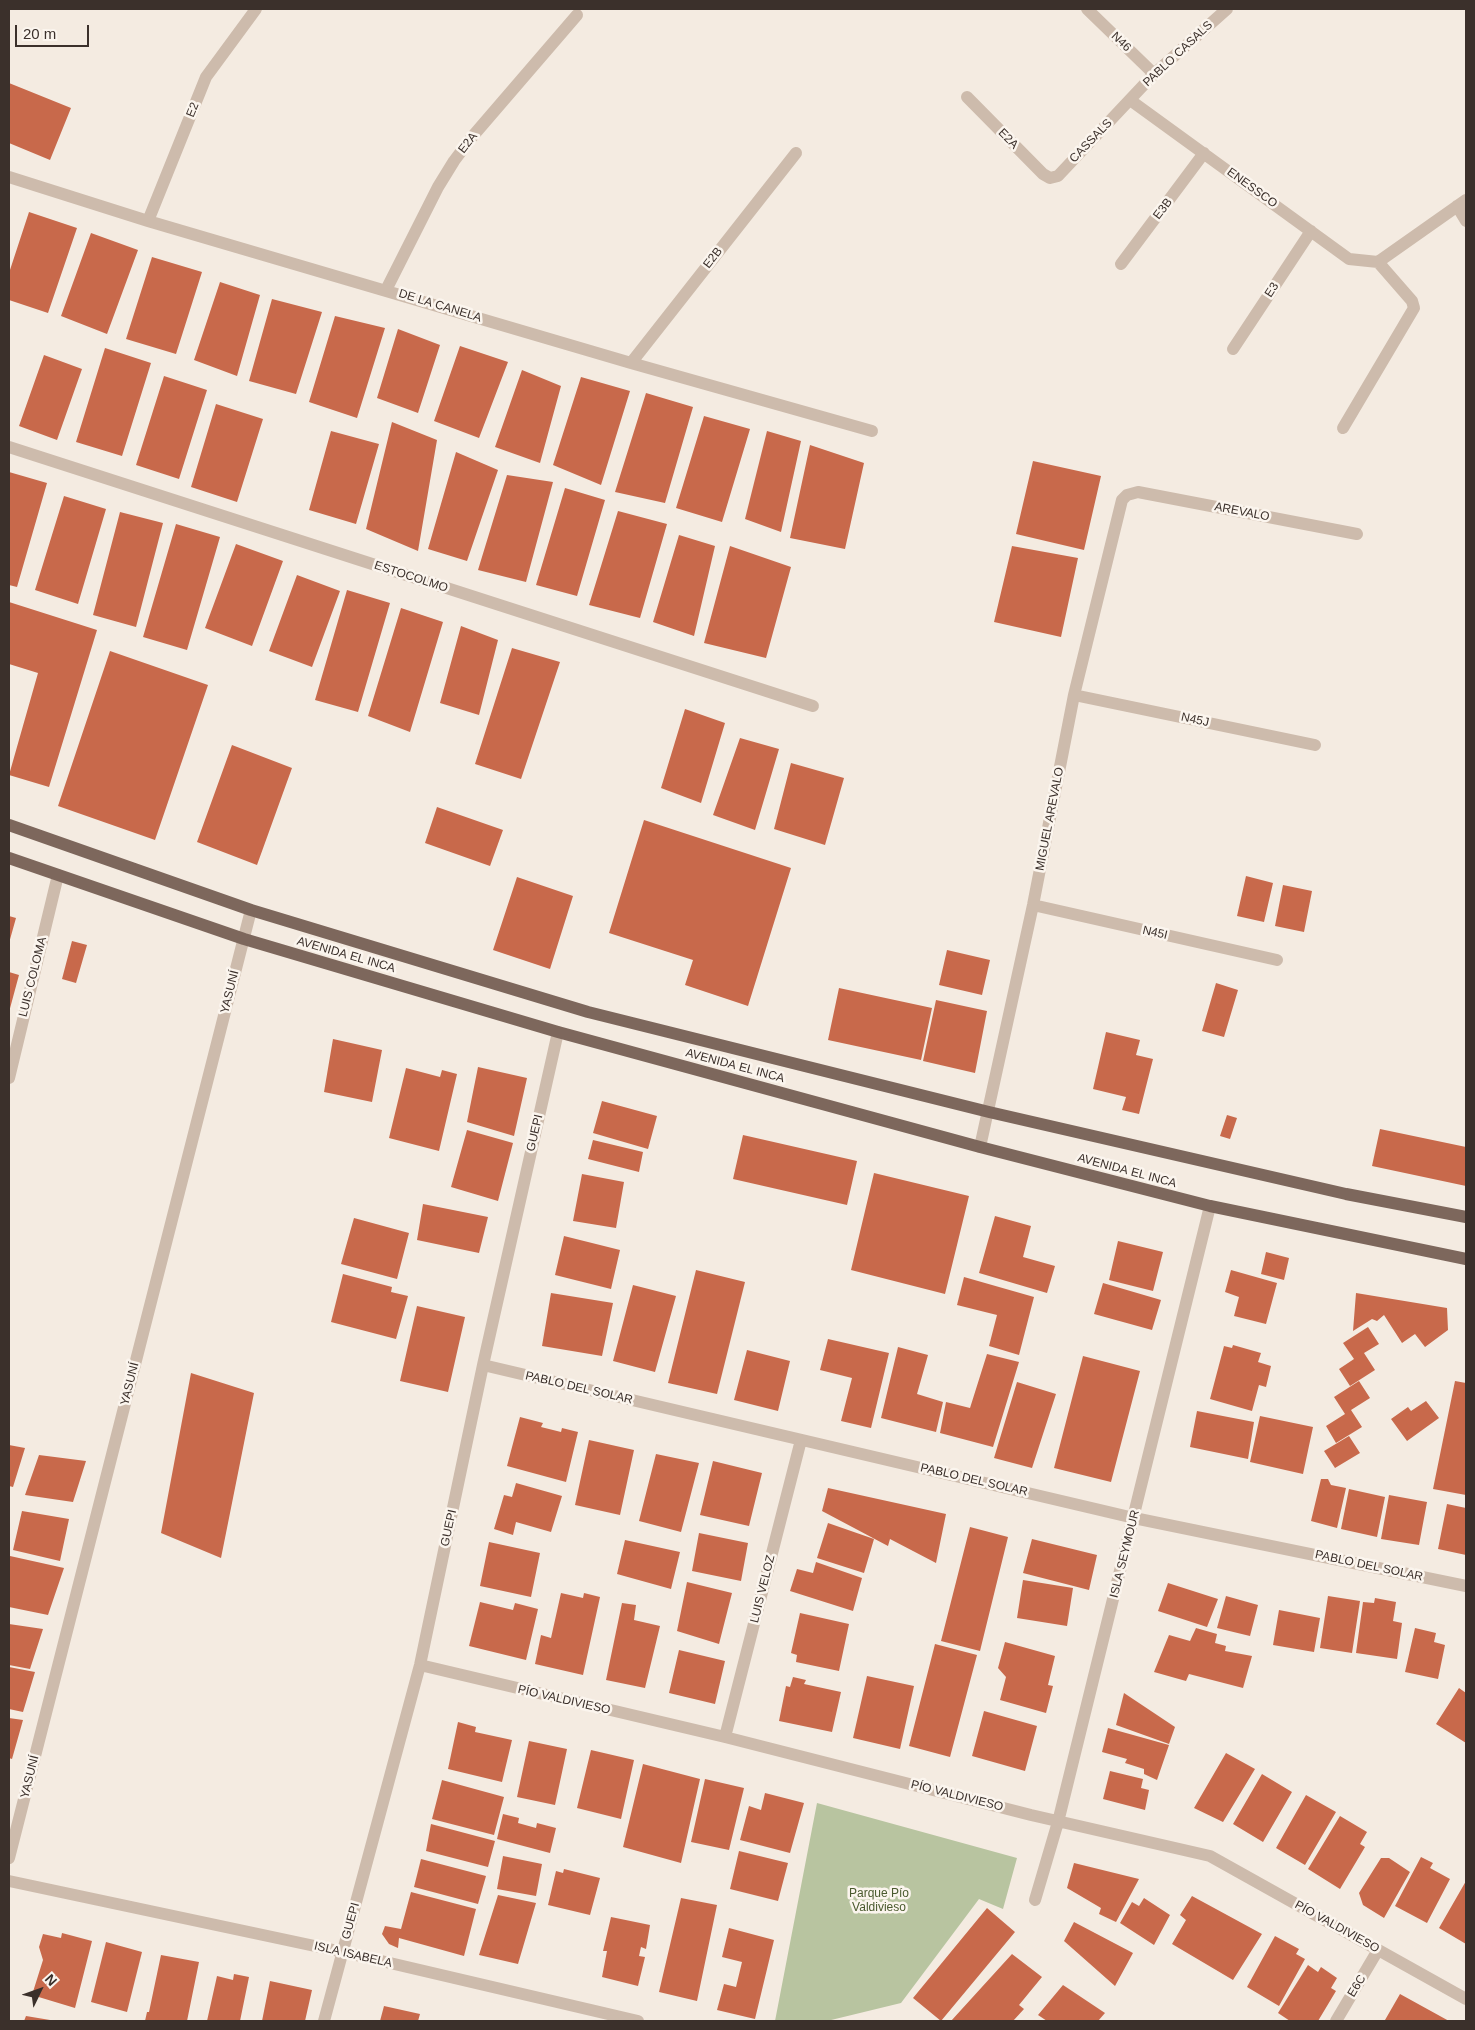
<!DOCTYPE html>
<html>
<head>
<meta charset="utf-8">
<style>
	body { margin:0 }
	#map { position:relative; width:1475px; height:2030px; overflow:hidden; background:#f4ebe1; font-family:Helvetica,sans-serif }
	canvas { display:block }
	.frame { position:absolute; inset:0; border:10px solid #3b302b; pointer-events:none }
	.north { position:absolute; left:15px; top:1965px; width:50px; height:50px; -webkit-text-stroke:4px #fbf5ee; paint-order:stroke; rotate:48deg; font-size:14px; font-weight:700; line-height:20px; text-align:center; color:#3b302b }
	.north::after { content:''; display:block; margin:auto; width:18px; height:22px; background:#3b302b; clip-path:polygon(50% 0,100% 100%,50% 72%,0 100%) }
	.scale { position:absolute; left:15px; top:25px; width:74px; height:22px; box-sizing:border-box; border:2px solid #3b302b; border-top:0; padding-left:6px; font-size:15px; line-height:18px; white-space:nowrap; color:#3b302b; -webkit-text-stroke:4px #fbf5ee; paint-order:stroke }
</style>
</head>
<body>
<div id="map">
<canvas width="1475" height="2030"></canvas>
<div class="frame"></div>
<div class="north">N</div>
<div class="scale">20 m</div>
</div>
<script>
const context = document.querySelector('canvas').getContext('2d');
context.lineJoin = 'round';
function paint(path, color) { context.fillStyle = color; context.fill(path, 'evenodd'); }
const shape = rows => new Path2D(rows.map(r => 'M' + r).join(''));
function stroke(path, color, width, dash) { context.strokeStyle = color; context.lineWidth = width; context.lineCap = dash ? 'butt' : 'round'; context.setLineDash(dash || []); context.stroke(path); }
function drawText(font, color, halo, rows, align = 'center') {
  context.font = font + ' Helvetica,sans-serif'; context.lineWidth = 5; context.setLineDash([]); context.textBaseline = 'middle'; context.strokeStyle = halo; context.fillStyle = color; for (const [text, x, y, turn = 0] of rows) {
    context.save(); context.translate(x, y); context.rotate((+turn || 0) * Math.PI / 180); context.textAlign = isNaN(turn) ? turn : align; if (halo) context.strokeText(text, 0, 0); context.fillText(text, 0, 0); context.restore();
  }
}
const green = shape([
	[817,1803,1017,1858,1003,1909,979,1899,901,2003,827,2021,775,2021]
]);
const building = shape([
	[9,83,71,108,50,160,9,143],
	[29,212,77,228,48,313,9,300,9,273],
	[91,233,138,250,107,334,61,316],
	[152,257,202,272,176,354,126,339],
	[220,282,260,295,237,376,194,360],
	[272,299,322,312,296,394,249,381],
	[335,316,385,328,357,418,309,402],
	[398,329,440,345,418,413,377,398],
	[460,346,508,362,479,438,434,421],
	[105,348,151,363,122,456,76,442],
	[44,355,82,369,57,440,19,426],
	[522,370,561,386,540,463,495,447],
	[164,376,207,390,179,479,136,465],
	[581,377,630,391,601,485,553,465],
	[646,393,693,407,665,503,615,492],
	[216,404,263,419,237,502,191,487],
	[704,416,750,429,722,522,676,508],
	[392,422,437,440,418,551,366,529],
	[331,431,379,444,356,524,309,510],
	[767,431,801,441,781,532,745,519],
	[810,445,864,463,845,549,790,538],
	[456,452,498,470,467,561,428,549],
	[1033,461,1101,476,1084,550,1016,534],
	[9,472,47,483,17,587,9,585],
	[507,475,553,482,526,582,478,570],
	[565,488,605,500,577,596,536,585],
	[64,496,106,509,78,604,35,590],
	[618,511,667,524,640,618,589,605],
	[120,512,163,523,136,627,93,615],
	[176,524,220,537,187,650,143,637],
	[679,535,715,546,694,636,653,622],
	[236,544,283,561,252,646,205,628],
	[730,546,791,567,766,658,704,643],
	[1012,546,1078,558,1061,637,994,622],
	[297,575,340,591,312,667,269,651],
	[347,590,390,603,358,712,315,700],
	[9,602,97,630,49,787,9,775,38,673,9,664],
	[401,608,443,622,410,732,368,716],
	[461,626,498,640,479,715,440,703],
	[512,648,560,662,521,779,475,764],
	[110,651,208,685,155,840,58,806],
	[685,709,725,723,701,803,661,788],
	[740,738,779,749,755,830,713,815],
	[232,745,292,768,257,865,197,842],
	[791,763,844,778,825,845,774,829],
	[437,807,503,830,490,866,425,843],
	[644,820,791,868,748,1006,685,985,693,960,609,933],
	[1246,876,1273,883,1264,922,1237,916],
	[517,877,573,896,550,969,493,950],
	[1283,885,1312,891,1304,932,1275,926],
	[9,916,16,918,9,943],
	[72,941,87,945,76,983,62,979],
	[947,950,990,960,982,995,939,985],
	[9,972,19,975,9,1012],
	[1216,983,1238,990,1224,1037,1202,1031],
	[839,988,932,1008,921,1060,828,1040],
	[936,1000,987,1011,975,1073,923,1061],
	[1106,1032,1140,1040,1136,1055,1153,1059,1139,1114,1122,1110,1126,1097,1093,1089],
	[333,1039,382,1050,372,1102,324,1092],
	[478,1067,527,1078,514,1136,467,1122],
	[406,1068,440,1077,442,1070,457,1074,439,1151,389,1138],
	[602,1101,657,1116,648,1149,593,1133],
	[1227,1115,1237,1118,1230,1139,1220,1136],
	[1380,1129,1466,1147,1466,1186,1372,1166],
	[467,1130,513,1143,498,1201,451,1187],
	[743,1135,857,1161,847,1205,733,1179],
	[593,1140,643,1152,639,1172,588,1159],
	[874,1173,969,1196,945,1294,851,1270],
	[582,1174,624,1182,616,1228,573,1221],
	[423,1204,488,1217,479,1253,417,1240],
	[995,1216,1031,1226,1023,1257,1055,1266,1047,1293,979,1273],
	[354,1218,409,1233,397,1279,341,1264],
	[564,1236,620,1250,611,1289,555,1275],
	[1118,1241,1163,1252,1153,1291,1109,1280],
	[1266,1252,1289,1258,1284,1280,1261,1274],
	[696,1270,745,1282,717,1394,668,1383],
	[1231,1270,1277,1283,1266,1324,1234,1316,1239,1297,1225,1292],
	[343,1274,392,1287,391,1292,408,1296,396,1339,331,1322],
	[964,1277,1034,1297,1019,1355,989,1346,997,1315,957,1305],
	[1103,1283,1161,1300,1152,1330,1094,1314],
	[633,1285,676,1296,655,1372,613,1361],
	[551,1293,613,1303,602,1356,542,1346],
	[1356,1293,1447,1308,1448,1330,1425,1347,1415,1334,1402,1343,1384,1315,1377,1321,1372,1319,1353,1331],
	[417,1306,465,1317,448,1392,400,1381],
	[1368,1327,1379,1344,1364,1353,1375,1370,1350,1386,1339,1369,1354,1359,1343,1343],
	[828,1339,889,1353,871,1428,841,1421,852,1378,820,1370],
	[1233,1345,1261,1353,1258,1362,1271,1366,1266,1387,1259,1385,1252,1411,1210,1399,1224,1346,1232,1348],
	[898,1347,928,1355,917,1394,943,1402,936,1432,881,1418],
	[747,1350,790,1361,778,1411,734,1400],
	[987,1354,1019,1362,993,1447,940,1433,946,1402,970,1408],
	[1083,1356,1140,1371,1111,1482,1054,1468],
	[191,1373,254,1393,221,1558,161,1533],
	[1359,1381,1370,1398,1351,1410,1362,1427,1336,1443,1326,1426,1345,1414,1334,1397],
	[1455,1381,1466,1383,1466,1495,1433,1489],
	[1017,1382,1056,1394,1032,1468,994,1458],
	[1426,1401,1439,1418,1407,1441,1391,1419,1408,1407,1411,1411],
	[1197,1411,1254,1422,1248,1459,1190,1447],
	[1260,1416,1313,1427,1303,1474,1250,1462],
	[520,1417,543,1423,541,1427,561,1432,562,1428,578,1432,566,1482,507,1466],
	[1349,1436,1360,1453,1335,1468,1324,1451],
	[589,1440,634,1450,620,1515,575,1505],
	[9,1445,25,1448,13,1487,9,1486],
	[656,1454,699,1463,681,1532,639,1521],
	[39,1455,86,1461,73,1502,25,1495],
	[713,1461,762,1473,749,1526,700,1515],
	[1321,1479,1328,1479,1331,1485,1346,1488,1337,1528,1311,1521],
	[516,1483,562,1496,551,1532,516,1522,513,1535,494,1529,504,1495,512,1497],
	[828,1488,946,1514,936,1563,890,1539,888,1546,822,1511],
	[1349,1489,1385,1497,1377,1537,1341,1529],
	[1389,1495,1427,1502,1419,1545,1381,1539],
	[1447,1504,1466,1508,1466,1555,1438,1549],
	[22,1511,69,1519,60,1561,13,1550],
	[828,1523,874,1539,864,1573,817,1558],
	[970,1527,1008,1537,980,1651,941,1641],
	[699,1533,748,1543,741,1581,692,1571],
	[1032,1539,1097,1555,1089,1590,1023,1573],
	[625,1540,680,1552,671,1589,617,1574],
	[489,1542,540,1553,531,1597,480,1586],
	[10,1556,64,1568,48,1615,9,1607],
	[816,1562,862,1578,853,1611,790,1591,797,1569,813,1573],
	[1023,1580,1073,1588,1067,1626,1017,1618],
	[687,1582,732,1593,719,1644,677,1631],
	[1168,1583,1218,1599,1207,1627,1158,1611],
	[561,1593,583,1598,584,1593,600,1597,583,1675,535,1664,541,1635,551,1638],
	[1226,1596,1258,1605,1250,1636,1217,1628],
	[1328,1596,1360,1601,1352,1653,1320,1648],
	[1375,1598,1396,1602,1393,1621,1402,1623,1397,1659,1356,1653,1363,1602,1374,1603],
	[480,1602,513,1610,515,1603,538,1609,526,1660,469,1646],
	[622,1603,636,1605,634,1620,660,1626,645,1688,606,1680],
	[1279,1610,1320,1618,1314,1652,1273,1645],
	[800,1613,849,1624,839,1671,796,1662,797,1655,791,1653],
	[9,1624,43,1629,30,1669,9,1665],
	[1196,1628,1217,1634,1215,1643,1226,1646,1225,1651,1252,1656,1243,1688,1189,1674,1186,1681,1154,1672,1169,1635,1190,1641],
	[1415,1628,1436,1633,1434,1642,1445,1645,1438,1679,1405,1672],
	[1005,1642,1055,1656,1048,1685,1053,1686,1046,1713,1000,1700,1006,1677,998,1668],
	[935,1644,977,1655,950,1757,909,1746],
	[679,1650,725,1661,715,1704,669,1693],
	[9,1667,35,1672,23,1712,9,1709],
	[867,1676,914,1686,900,1749,853,1738],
	[793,1677,806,1680,804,1684,841,1692,832,1732,779,1721,786,1686,790,1687],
	[1459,1688,1466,1693,1466,1743,1436,1724],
	[1124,1693,1175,1727,1169,1744,1116,1725],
	[984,1711,1037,1726,1025,1771,972,1756],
	[9,1718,23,1720,12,1759,9,1758],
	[458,1722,476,1727,475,1732,512,1740,502,1782,448,1769],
	[1108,1728,1169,1745,1157,1780,1144,1774,1144,1769,1125,1763,1127,1759,1102,1752],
	[529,1741,567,1749,555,1805,517,1797],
	[591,1750,634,1760,621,1819,577,1808],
	[1226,1753,1255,1769,1223,1822,1194,1808],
	[643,1764,700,1779,681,1863,623,1847],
	[1110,1771,1143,1779,1141,1788,1149,1790,1145,1810,1103,1799],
	[1262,1774,1292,1792,1263,1842,1233,1824],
	[705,1779,744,1788,729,1850,691,1842],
	[442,1780,504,1797,494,1835,432,1819],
	[765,1793,804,1803,790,1853,740,1840,749,1806,761,1810],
	[1306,1795,1336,1812,1305,1865,1276,1848],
	[503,1814,519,1818,518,1823,536,1828,537,1823,556,1828,550,1853,497,1839],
	[1340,1816,1367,1832,1360,1844,1365,1847,1340,1889,1308,1869],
	[431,1824,495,1841,488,1867,426,1851],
	[739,1851,788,1863,778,1901,730,1889],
	[503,1856,542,1864,536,1896,497,1889],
	[1421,1857,1433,1863,1430,1868,1450,1879,1427,1923,1395,1906],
	[1381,1858,1389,1858,1410,1872,1384,1918,1363,1905,1359,1893],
	[421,1859,486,1876,478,1904,414,1887],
	[1074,1863,1139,1879,1116,1922,1099,1914,1101,1908,1067,1888],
	[564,1869,600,1878,590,1915,548,1905,556,1871,563,1873],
	[1466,1881,1466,1944,1439,1928],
	[411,1892,476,1909,464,1956,399,1938,398,1948,389,1944,382,1934,385,1926,401,1929],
	[498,1895,536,1903,518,1964,479,1955],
	[1192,1896,1262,1934,1233,1980,1172,1944,1186,1920,1180,1915],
	[681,1898,717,1905,697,2001,659,1992],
	[1144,1898,1170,1915,1154,1945,1120,1923,1132,1902,1139,1906],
	[987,1908,1015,1932,941,2021,913,1998],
	[611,1917,650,1925,646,1949,641,1947,639,1956,645,1957,638,1986,602,1977,607,1951,603,1951],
	[1074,1922,1133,1953,1115,1986,1064,1941],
	[729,1928,774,1940,755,2019,717,2010,724,1984,736,1987,742,1962,722,1957],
	[62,1933,92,1941,75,2008,32,1995,43,1960,39,1947,43,1934,61,1938],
	[1275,1936,1299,1949,1296,1954,1305,1959,1279,2006,1247,1987],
	[106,1942,142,1952,127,2012,91,2002],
	[1012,1954,1042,1977,1019,2005,1024,2009,1013,2021,951,2021],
	[161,1955,199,1962,187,2021,145,2021,147,2012,149,2012],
	[1308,1965,1318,1972,1321,1967,1337,1978,1331,1988,1336,1991,1318,2021,1290,2021,1278,2013],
	[234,1974,249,1977,240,2021,207,2021,217,1976,233,1980],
	[270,1981,312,1990,305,2021,262,2021],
	[1063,1985,1105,2013,1098,2021,1047,2021,1038,2015],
	[1400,1994,1449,2021,1385,2020],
	[384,2006,420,2014,418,2021,380,2021],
	[26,2016,50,2020,49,2021,24,2021]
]);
const minor = shape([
	[1087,9,1154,74],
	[967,97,1043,174,1050,178,1058,176,1154,74,1227,9],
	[1130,100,1349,259,1378,262,1466,200],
	[9,177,148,221,631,363,872,431],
	[1457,206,1466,221],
	[148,221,206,77,256,9],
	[1121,264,1204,153],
	[386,290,438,187,454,161,472,137,577,15],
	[1233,349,1311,231],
	[631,363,796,153],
	[1343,428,1414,308,1412,301,1378,262],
	[9,447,813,706],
	[1074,695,1315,745],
	[1033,905,1277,960],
	[9,1078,58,875],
	[980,1147,1033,905,1074,695,1122,500,1127,495,1138,492,1357,534],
	[483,1365,1134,1518,1466,1586],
	[420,1665,725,1737,1031,1815,1210,1856,1466,1999],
	[725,1737,801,1440],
	[9,1858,251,910],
	[9,1881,343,1952,638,2021],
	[1035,1900,1058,1822,1210,1206],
	[324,2021,420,1665,483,1365,558,1032],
	[1336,2021,1378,1950]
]);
const major = shape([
	[9,825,251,910,588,1012,989,1112,1346,1194,1466,1217],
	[9,858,244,939,558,1032,980,1147,1210,1206,1466,1259]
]);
const streetNames = [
	["N46",1121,42,44],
	["PABLO CASALS",1178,54,-43],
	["E2",193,110,-68],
	["E2A",1008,139,45],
	["CASSALS",1091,141,-46],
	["E2A",468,143,-52],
	["ENESSCO",1252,188,36],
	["E3B",1163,209,-53],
	["E2B",713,258,-52],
	["E3",1272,290,-57],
	["DE LA CANELA",440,306,17],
	["AREVALO",1242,512,11],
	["ESTOCOLMO",411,577,18],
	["N45J",1195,720,12],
	["MIGUEL AREVALO",1050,819,-79],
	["N45I",1155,933,13],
	["AVENIDA EL INCA",346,955,16],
	["LUIS COLOMA",33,977,-76],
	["YASUNÍ",230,992,-76],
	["AVENIDA EL INCA",735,1066,15],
	["GUEPI",535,1133,-77],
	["AVENIDA EL INCA",1127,1171,15],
	["YASUNÍ",130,1384,-76],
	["PABLO DEL SOLAR",579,1388,13],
	["PABLO DEL SOLAR",974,1480,13],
	["GUEPI",449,1528,-78],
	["ISLA SEYMOUR",1125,1554,-76],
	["PABLO DEL SOLAR",1369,1566,12],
	["LUIS VELOZ",763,1589,-76],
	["PÍO VALDIVIESO",564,1700,13],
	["YASUNÍ",30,1777,-76],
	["PÍO VALDIVIESO",957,1796,14],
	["GUEPI",351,1921,-75],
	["PÍO VALDIVIESO",1337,1927,29],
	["ISLA ISABELA",353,1955,13],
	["E6C",1357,1986,-59]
];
const parkNames = [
	["Parque Pío",879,1894],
	["Valdivieso",879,1908]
];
paint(green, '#b8c4a0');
paint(building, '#c8694b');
stroke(minor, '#cdbbac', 12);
stroke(major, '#7d675c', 12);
drawText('12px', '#3b302b', '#fbf5ee', streetNames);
drawText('12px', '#4a5a2e', '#fbf5ee', parkNames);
</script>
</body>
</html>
